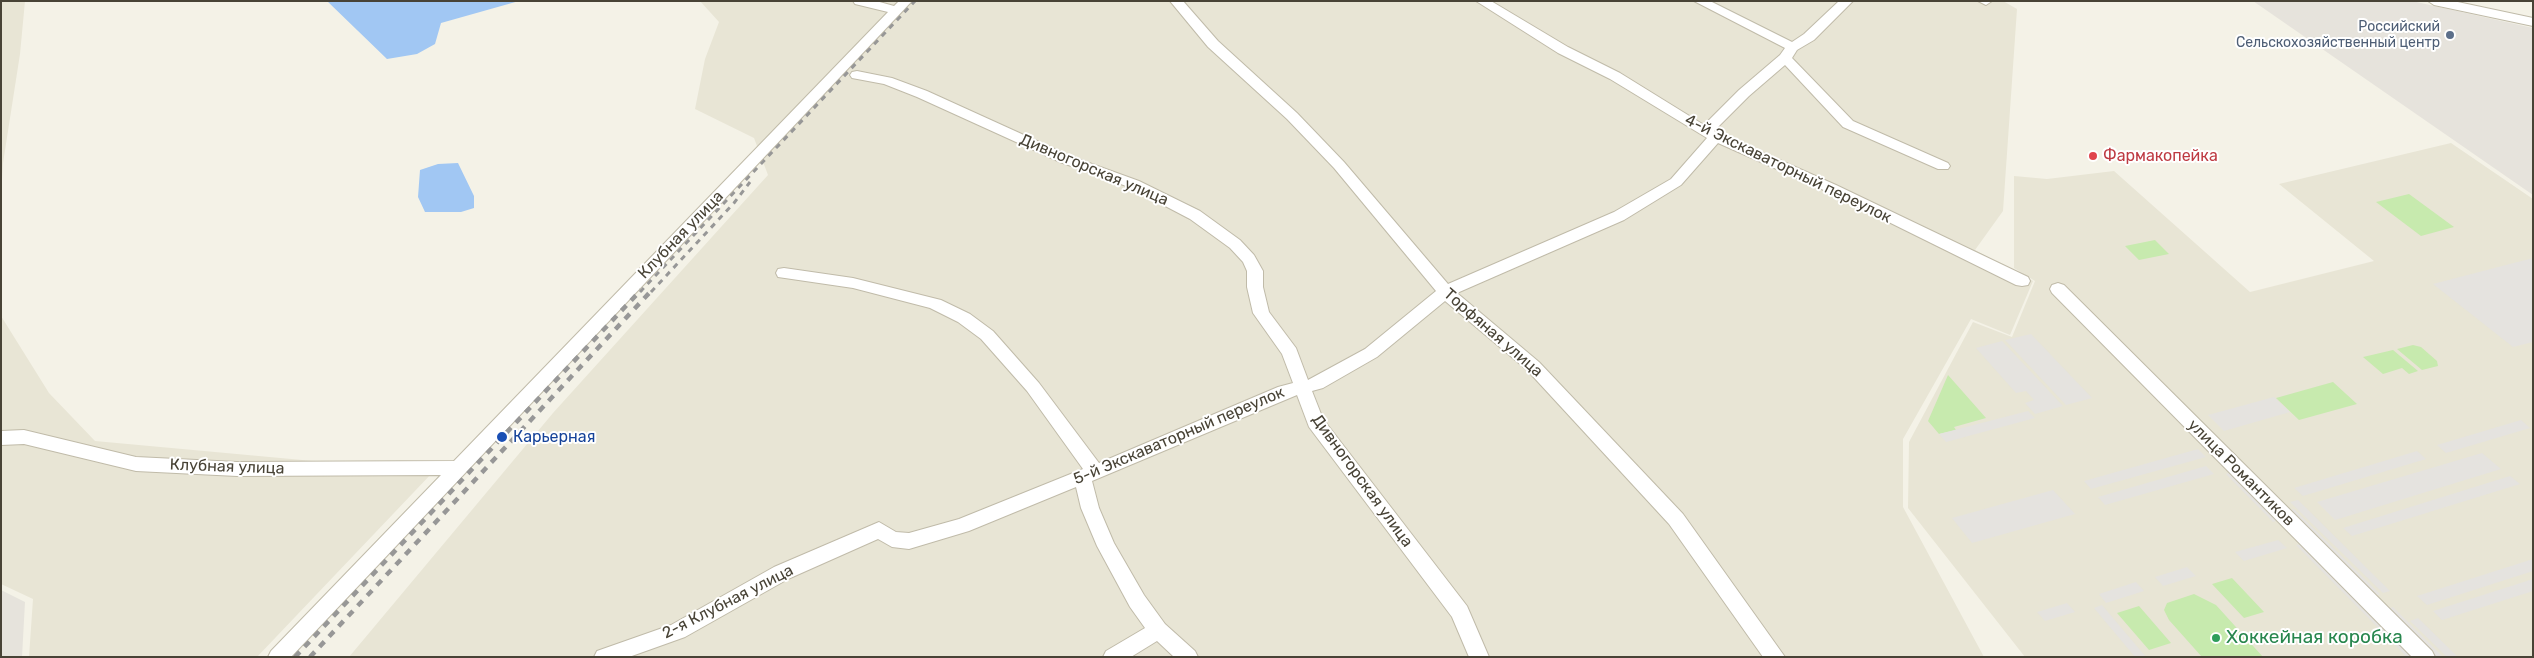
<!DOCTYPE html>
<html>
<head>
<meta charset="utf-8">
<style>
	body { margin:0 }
	#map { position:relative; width:2534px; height:658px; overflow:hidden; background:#f4f2e7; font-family:Rubik,sans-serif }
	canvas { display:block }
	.frame { position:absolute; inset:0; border:2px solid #484336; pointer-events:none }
</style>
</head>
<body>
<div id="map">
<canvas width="2534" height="658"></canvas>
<div class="frame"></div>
</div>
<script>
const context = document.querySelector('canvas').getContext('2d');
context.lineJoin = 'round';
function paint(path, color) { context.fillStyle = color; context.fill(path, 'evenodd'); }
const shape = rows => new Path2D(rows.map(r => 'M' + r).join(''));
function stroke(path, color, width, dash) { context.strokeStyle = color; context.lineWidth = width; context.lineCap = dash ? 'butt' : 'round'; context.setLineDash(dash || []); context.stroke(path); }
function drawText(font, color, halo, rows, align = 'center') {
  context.font = font + ' Rubik,sans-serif'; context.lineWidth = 4; context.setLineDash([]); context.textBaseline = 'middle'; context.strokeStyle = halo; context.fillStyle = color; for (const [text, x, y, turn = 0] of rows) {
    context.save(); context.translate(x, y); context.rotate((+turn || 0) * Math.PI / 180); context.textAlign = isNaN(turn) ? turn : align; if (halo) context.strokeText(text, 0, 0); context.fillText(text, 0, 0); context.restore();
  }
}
const residential = shape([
	[1,1,25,1,20,54,3,163,1,196],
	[700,1,2003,1,2017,9,2003,211,1975,250,2033,281,2010,335,1971,319,1903,439,1903,507,1984,657,349,657,553,413,768,175,754,138,695,109,705,59,719,22],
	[2451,143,2533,199,2533,657,2025,657,1908,508,1909,442,1973,322,2012,337,2035,281,2014,268,2014,176,2047,179,2114,171,2250,292,2374,261,2279,184],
	[1,316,49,393,95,441,433,472,257,657,29,657,33,599,1,584]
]);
const industrial = shape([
	[2253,1,2412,1,2533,28,2533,195],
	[1,590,25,602,22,657,1,657]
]);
const green = shape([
	[2409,194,2454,227,2421,236,2376,202],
	[2155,240,2169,254,2139,260,2125,246],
	[2413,345,2421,347,2437,361,2438,366,2422,370,2397,349],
	[2393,350,2418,371,2409,374,2402,368,2383,374,2363,357],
	[1948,375,1986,418,1954,427,1956,430,1939,434,1928,421],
	[2333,382,2357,404,2299,420,2276,398],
	[2232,578,2264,612,2244,618,2212,584],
	[2194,594,2216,605,2263,657,2202,657,2169,620,2164,610,2167,603],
	[2139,606,2171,643,2149,650,2117,613]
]);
const parking = shape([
	[2533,258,2533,342,2513,347,2433,284],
	[2031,334,2092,398,2066,405,2005,340],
	[2002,341,2063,406,2035,414,2025,403,2034,400,2026,391,2016,393,1976,348],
	[2274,397,2290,412,2224,431,2208,415],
	[2028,411,2035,418,1946,442,1939,434],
	[2521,420,2530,428,2446,453,2437,445],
	[2198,449,2206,457,2091,489,2084,481],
	[2417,451,2426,459,2303,496,2294,488],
	[2482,453,2501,469,2335,520,2317,502],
	[2206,466,2214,474,2105,505,2098,497],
	[2233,471,2281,519,2273,522,2226,474],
	[2510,476,2520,484,2352,536,2343,528],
	[2053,490,2075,514,1972,543,1952,518],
	[2298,500,2390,591,2383,593,2290,502],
	[2294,509,2380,594,2372,597,2286,511],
	[2278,540,2287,548,2244,561,2235,552],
	[2304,543,2418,657,2407,657,2296,545],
	[2533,559,2533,571,2427,605,2417,596],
	[2187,567,2196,576,2163,586,2155,577],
	[2533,579,2533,591,2442,620,2433,611],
	[2136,582,2144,591,2106,603,2099,594],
	[2067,603,2075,612,2045,621,2037,612],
	[2102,605,2146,657,2135,657,2094,608],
	[2393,607,2443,657,2432,657,2384,610],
	[2418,618,2458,657,2447,657,2410,621]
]);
const water = shape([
	[327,1,519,1,441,23,435,44,417,54,387,59],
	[458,163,474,196,474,208,461,212,425,212,418,197,420,170,438,164]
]);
const minor = shape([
	[853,1,876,1,894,6,899,1,912,1,291,657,268,657,271,651,441,475,237,476,136,471,24,444,1,445,1,431,24,430,136,457,237,462,454,461,888,12,855,4,853,1],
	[1170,1,1183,1,1218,41,1297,113,1344,162,1448,284,1614,212,1671,179,1707,138,1610,79,1558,53,1476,1,1491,1,1568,47,1620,73,1704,125,1739,90,1780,55,1785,48,1694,1,1710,1,1792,42,1804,34,1839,1,1853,1,1814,40,1797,50,1792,58,1853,121,1948,163,1950,166,1948,169,1938,169,1843,127,1785,65,1749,96,1714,131,1836,185,2028,277,2030,281,2028,285,2022,286,2016,285,1826,191,1718,143,1681,185,1624,220,1457,293,1539,362,1683,514,1785,657,1763,657,1669,524,1527,370,1445,301,1377,357,1323,388,1312,391,1323,419,1467,606,1489,657,1469,657,1452,617,1309,427,1297,395,1092,481,1099,508,1114,543,1144,595,1165,624,1195,651,1198,657,1174,657,1157,641,1131,657,1103,657,1106,651,1145,628,1130,607,1097,546,1081,508,1076,487,969,531,909,549,892,547,878,539,788,579,685,637,629,657,594,657,597,651,671,625,774,567,879,522,896,532,909,533,959,519,1083,469,1027,391,981,339,958,322,930,308,853,288,778,277,776,273,778,269,784,268,853,278,941,300,970,314,993,331,1039,383,1099,463,1278,387,1293,383,1282,354,1253,313,1247,287,1247,271,1243,262,1230,248,1190,219,1129,187,1060,162,917,97,884,84,852,78,850,75,852,72,857,71,892,78,927,91,1070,156,1139,181,1200,211,1240,240,1254,255,1263,271,1263,287,1269,312,1296,348,1308,380,1365,349,1436,291,1334,168,1287,119,1208,47,1170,1],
	[1978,1,1992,1,1986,5,1978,1],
	[2428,1,2453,1,2533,18,2533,26,2434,5,2428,1],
	[2058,283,2064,285,2432,651,2435,657,2412,657,2052,293,2050,289,2052,285,2058,283]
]);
const railFar1 = shape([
	[640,292,915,1],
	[651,292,734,203,750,182]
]);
const rail = shape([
	[295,657,641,290],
	[310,657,652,290]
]);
const markers = [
	[2450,35,5,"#5c6f8a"],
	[2093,156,5,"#e0444e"],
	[502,437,6,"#1a4fb4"],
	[2216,638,5,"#2e9e5b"]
];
const farServicenames = [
	["Российский",2440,27],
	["Сельскохозяйственный центр",2440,43]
];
const healthNames = [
	["Фармакопейка",2103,156]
];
const streetNames = [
	["4-й Экскаваторный переулок",1788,169,26],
	["Дивногорская улица",1094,170,23],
	["Клубная улица",681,235,-46],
	["Торфяная улица",1493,333,41],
	["5-й Экскаваторный переулок",1179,436,-23],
	["Клубная улица",227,467,2],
	["улица Романтиков",2241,473,45],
	["Дивногорская улица",1362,481,54],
	["2-я Клубная улица",728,602,-27]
];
const transitNames = [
	["Карьерная",513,437]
];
const nearLeisurenames = [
	["Хоккейная коробка",2226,638]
];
paint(residential, '#e8e5d5');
paint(industrial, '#e6e3dc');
paint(green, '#c7eaae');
paint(parking, '#e5e3df');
paint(water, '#a1c7f3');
stroke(minor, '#c0bba9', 2);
paint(minor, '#fff');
stroke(railFar1, '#979797', 3, [5.5, 5.5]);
stroke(rail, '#979797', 4.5, [7, 7]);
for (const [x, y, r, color] of markers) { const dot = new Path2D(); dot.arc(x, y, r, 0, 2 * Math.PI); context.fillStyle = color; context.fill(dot); stroke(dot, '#fff', 2); }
drawText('14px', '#4e5e75', '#fff', farServicenames, 'right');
drawText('16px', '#be3a42', '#fff', healthNames, 'left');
drawText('16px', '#484336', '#fff', streetNames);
drawText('16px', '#164399', '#fff', transitNames, 'left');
drawText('19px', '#27864d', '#fff', nearLeisurenames, 'left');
</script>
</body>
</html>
